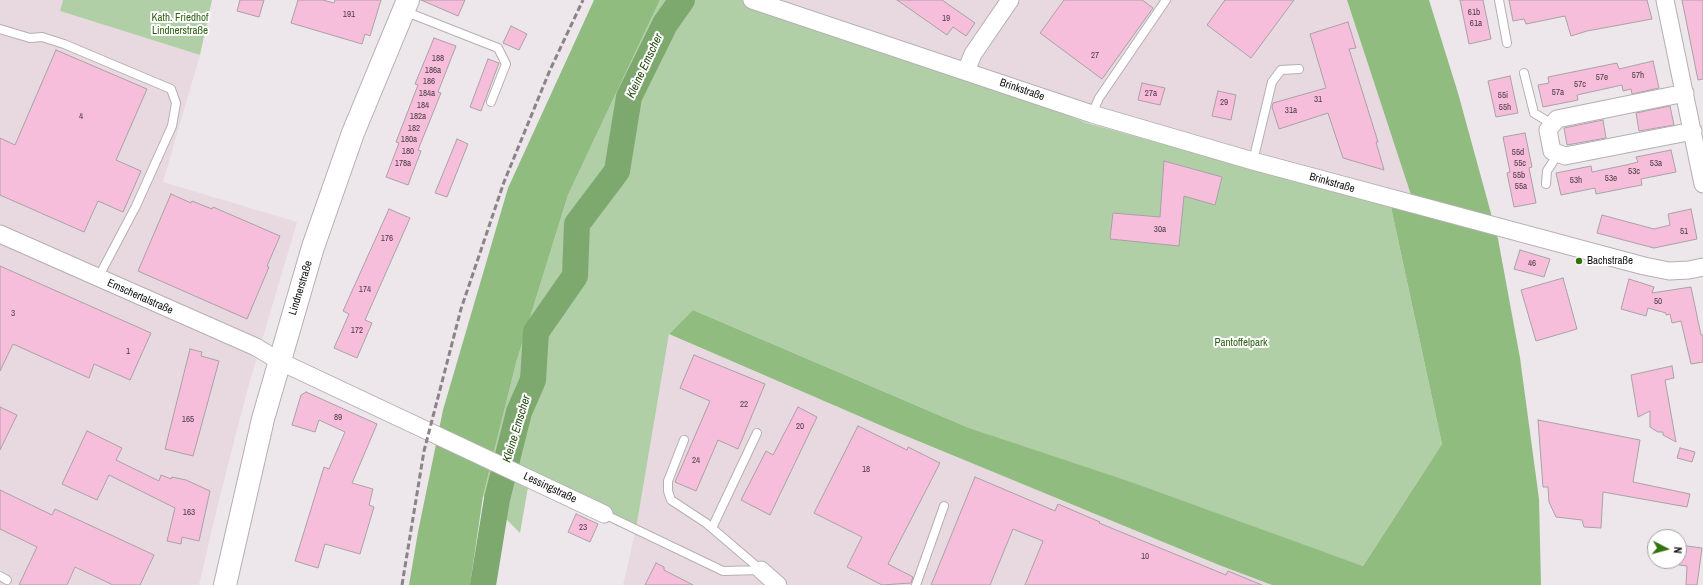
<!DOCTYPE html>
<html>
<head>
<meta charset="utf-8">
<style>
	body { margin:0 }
	#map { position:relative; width:1703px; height:585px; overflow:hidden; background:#ede6ea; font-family:"Archivo Narrow",sans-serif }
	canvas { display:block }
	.north { position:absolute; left:1647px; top:529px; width:40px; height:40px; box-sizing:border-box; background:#fff; border:1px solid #a1a0a1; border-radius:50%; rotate:96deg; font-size:11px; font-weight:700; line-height:16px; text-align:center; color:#141213 }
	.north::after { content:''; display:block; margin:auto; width:14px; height:18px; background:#33730e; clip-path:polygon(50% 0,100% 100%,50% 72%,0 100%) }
</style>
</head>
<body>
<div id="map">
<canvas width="1703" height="585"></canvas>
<div class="north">N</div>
</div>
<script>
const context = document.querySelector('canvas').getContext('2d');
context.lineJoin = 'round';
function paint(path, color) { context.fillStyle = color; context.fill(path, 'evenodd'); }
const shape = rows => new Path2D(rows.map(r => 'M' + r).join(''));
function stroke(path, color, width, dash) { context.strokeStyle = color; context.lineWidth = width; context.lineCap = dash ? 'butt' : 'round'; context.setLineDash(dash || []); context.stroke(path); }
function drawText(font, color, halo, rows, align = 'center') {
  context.font = font + ' "Archivo Narrow",sans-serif'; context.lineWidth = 4; context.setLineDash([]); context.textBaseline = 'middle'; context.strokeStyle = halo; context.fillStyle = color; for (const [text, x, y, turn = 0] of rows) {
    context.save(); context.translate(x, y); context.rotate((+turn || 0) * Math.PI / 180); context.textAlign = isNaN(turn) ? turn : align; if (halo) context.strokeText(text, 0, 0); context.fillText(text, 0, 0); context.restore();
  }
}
const built = shape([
	[0,0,63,0,60,11,200,55,163,182,297,222,247,391,217,508,199,585,0,585],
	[766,0,1347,0,1410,192,1416,206,1381,196,788,9],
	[669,334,889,429,1219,565,1272,585,623,585,636,529]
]);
const green = shape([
	[63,0,212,0,200,55,60,11],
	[660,0,743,0,789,18,942,67,1087,123,1391,207,1442,444,1363,566,969,428,693,310,669,334,636,529,528,487,520,533,483,496,516,363,568,195]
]);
const forest = shape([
	[594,0,660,0,568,195,516,363,483,496,470,585,409,585,418,532,443,410,508,188],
	[1347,0,1429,0,1458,93,1498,239,1520,358,1539,499,1541,585,1272,585,1219,565,889,429,669,334,693,310,969,428,1128,481,1363,566,1442,444,1391,207,1418,212,1410,192]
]);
const river = shape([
	[483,585,497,499,519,412,533,380,536,332,575,276,577,224,617,171,629,97,665,24,682,0]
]);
const building = shape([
	[240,0,264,0,259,17,237,11,240,0],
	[298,0,323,0,334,3,335,0,381,0,370,36,365,34,362,44,291,23,298,0],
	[421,0,465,0,458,16,421,0],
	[897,0,942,0,975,23,966,36,953,27,947,35,897,0],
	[1064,0,1142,0,1153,8,1102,79,1040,33,1064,0],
	[1225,0,1294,0,1251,58,1207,25,1225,0],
	[1460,0,1483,0,1491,39,1469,44,1460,0],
	[1509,0,1647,0,1652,19,1587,31,1571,36,1565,16,1526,24,1524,19,1513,21,1509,0],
	[1682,0,1703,0,1703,79,1698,80,1682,0],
	[1348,22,1356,48,1349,49,1378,142,1376,142,1384,170,1343,158,1328,113,1279,129,1272,107,1273,103,1326,88,1310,34,1348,22],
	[511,26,527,34,519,50,503,43,511,26],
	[434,38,456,46,438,92,441,93,418,150,421,151,408,185,386,177,399,143,396,142,418,85,415,84,434,38],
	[56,50,147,89,116,160,141,171,123,212,98,201,84,232,0,195,0,138,15,145,56,50],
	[488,59,499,63,481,111,470,107,488,59],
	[1653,61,1659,88,1632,94,1631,89,1623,91,1622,85,1577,95,1578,100,1543,107,1538,85,1549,83,1548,77,1617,63,1619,69,1653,61],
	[1510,76,1518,113,1496,117,1488,81,1510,76],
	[1142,83,1165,88,1160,105,1138,100,1142,83],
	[1218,91,1236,95,1231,120,1212,116,1218,91],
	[1670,106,1674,125,1639,131,1636,113,1670,106],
	[1603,120,1606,138,1567,145,1564,128,1603,120],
	[1525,133,1532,167,1529,168,1536,203,1514,207,1507,173,1510,172,1503,137,1525,133],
	[457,139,468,144,447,197,435,193,457,139],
	[1671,150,1676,172,1641,179,1642,185,1631,187,1596,194,1595,188,1561,195,1556,173,1591,166,1592,172,1626,165,1638,162,1636,157,1671,150],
	[1164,161,1222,177,1215,205,1184,196,1179,246,1110,239,1113,213,1160,217,1164,161],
	[171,194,191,203,192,201,212,209,213,207,280,236,267,266,269,267,247,319,138,271,171,194],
	[389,209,410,218,365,320,372,323,357,358,334,348,349,314,343,311,389,209],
	[1691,209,1697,239,1654,248,1597,233,1602,215,1654,229,1670,225,1668,214,1691,209],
	[1520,250,1550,259,1544,277,1514,269,1520,250],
	[0,266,151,333,130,380,94,364,89,378,13,344,0,371,0,266],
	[1563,278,1577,329,1536,341,1521,290,1563,278],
	[1629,279,1654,287,1652,293,1691,287,1701,335,1703,335,1703,362,1691,364,1681,321,1672,323,1670,314,1666,315,1666,313,1648,308,1646,316,1621,309,1629,279],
	[190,349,202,352,201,356,219,361,193,456,165,449,190,349],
	[694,355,765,384,738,449,718,440,696,491,675,482,710,401,680,388,694,355],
	[1672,366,1674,378,1665,380,1676,442,1663,435,1663,432,1658,432,1650,427,1650,411,1638,417,1631,375,1672,366],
	[306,392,377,424,352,483,373,489,369,505,374,507,360,554,325,544,318,568,295,561,324,467,329,469,345,432,319,420,315,432,292,425,301,395,306,392],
	[0,407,17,415,0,450,0,407],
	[798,407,817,417,770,515,741,500,766,451,773,455,798,407],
	[1538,420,1640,440,1633,482,1690,494,1687,507,1603,492,1601,528,1584,527,1582,520,1556,517,1549,502,1548,487,1543,487,1538,420],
	[858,426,907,450,908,447,940,463,888,564,913,577,911,583,882,585,847,567,862,537,814,513,858,426],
	[87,431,122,448,116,460,159,481,161,475,171,479,172,477,186,480,210,491,199,541,182,537,181,544,167,541,175,508,109,475,97,500,62,484,87,431],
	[1680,448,1695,452,1692,462,1677,458,1680,448],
	[975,477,1055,511,1058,504,1100,522,1099,523,1226,575,1228,571,1262,585,1025,585,1043,541,1013,529,990,585,931,585,975,477],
	[0,490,52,515,55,509,154,555,140,585,113,585,75,567,67,585,19,585,37,547,0,529,0,490],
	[576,514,598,524,590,542,568,532,576,514],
	[1679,545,1702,548,1697,585,1686,585,1687,566,1679,565,1679,545],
	[656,563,664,567,664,570,693,585,645,585,656,563]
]);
const lane = shape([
	[1499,0,1507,43],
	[404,11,498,48,506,64,491,102],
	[0,29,30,38,42,37,64,44,171,89,176,103,172,126,136,206,98,278],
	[1524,73,1534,113,1552,124],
	[1092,114,1099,98,1166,0],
	[1253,161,1272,82,1281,70,1299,69],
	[1546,184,1547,171,1558,154],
	[684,440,668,481,668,491,671,500,706,523,761,570],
	[604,514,723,571,761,570],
	[712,528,757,433],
	[0,576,7,580],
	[916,585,944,506]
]);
const street = shape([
	[752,0,1092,114,1253,161,1644,266,1669,271,1689,270,1703,267],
	[1665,0,1703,184],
	[966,71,973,54,1010,0],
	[1685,93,1557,119,1548,130,1552,151,1565,156,1693,131],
	[0,234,256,347,279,361,604,514],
	[761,570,778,585]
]);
const secondary = shape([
	[225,585,263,419,313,247,353,133,408,0]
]);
const rail = shape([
	[402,585,424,451,461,309,504,182,550,70,583,0]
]);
const markers = [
	[1579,261,4,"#33730e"]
];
const numberNames = [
	["61b",1474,13],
	["191",349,15],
	["19",946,19],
	["61a",1476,24],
	["27",1095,56],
	["188",438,59],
	["186a",433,71],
	["57h",1638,76],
	["57e",1602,78],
	["186",429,82],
	["57c",1580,85],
	["57a",1558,93],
	["184a",427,94],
	["27a",1151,94],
	["55i",1503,96],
	["31",1318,100],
	["29",1224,103],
	["184",423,106],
	["55h",1505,108],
	["31a",1291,111],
	["4",81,117],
	["182a",418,117],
	["182",414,129],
	["180a",409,140],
	["180",408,152],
	["55d",1518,153],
	["178a",403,164],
	["55c",1520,164],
	["53a",1656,164],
	["53c",1634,172],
	["55b",1519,176],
	["53e",1611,179],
	["53h",1576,181],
	["55a",1521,187],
	["30a",1160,230],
	["51",1684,232],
	["176",387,239],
	["46",1532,264],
	["174",365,290],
	["50",1658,302],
	["3",13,314],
	["172",357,331],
	["1",128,352],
	["22",744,405],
	["89",338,418],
	["165",188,420],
	["20",800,427],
	["24",696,461],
	["18",866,470],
	["163",189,513],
	["23",583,528],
	["10",1145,557]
];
const parkNames = [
	["Kath. Friedhof",180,18],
	["Lindnerstraße",180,31],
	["Pantoffelpark",1241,343]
];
const streetNames = [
	["Brinkstraße",1022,90,19],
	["Brinkstraße",1332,183,16],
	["Lindnerstraße",301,288,-73],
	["Emschertalstraße",140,297,24],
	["Lessingstraße",550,488,25]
];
const poiNames = [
	["Bachstraße",1587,261]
];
const waterNames = [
	["Kleine Emscher",645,66,-65],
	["Kleine Emscher",517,429,-73]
];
paint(built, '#e8d9e0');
paint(green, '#b1cfa7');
paint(forest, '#90bc80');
stroke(river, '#7da86e', 26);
paint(building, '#f7bedb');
stroke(building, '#a8a2a5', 1);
stroke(lane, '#b6afb2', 10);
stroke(street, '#b6afb2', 19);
stroke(secondary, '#b6afb2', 24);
stroke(lane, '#fff', 8);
stroke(street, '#fff', 17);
stroke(secondary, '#fff', 22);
stroke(rail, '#898587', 3, [6, 3]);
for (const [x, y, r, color] of markers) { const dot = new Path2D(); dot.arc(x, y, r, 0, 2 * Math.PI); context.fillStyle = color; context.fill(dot); stroke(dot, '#fff', 1.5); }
drawText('9px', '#4d3d45', null, numberNames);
drawText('11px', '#2d6312', '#fff', parkNames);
drawText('11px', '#141213', '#fff', streetNames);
drawText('11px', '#141213', '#fff', poiNames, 'left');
drawText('italic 12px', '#254d11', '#fff', waterNames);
</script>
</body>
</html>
